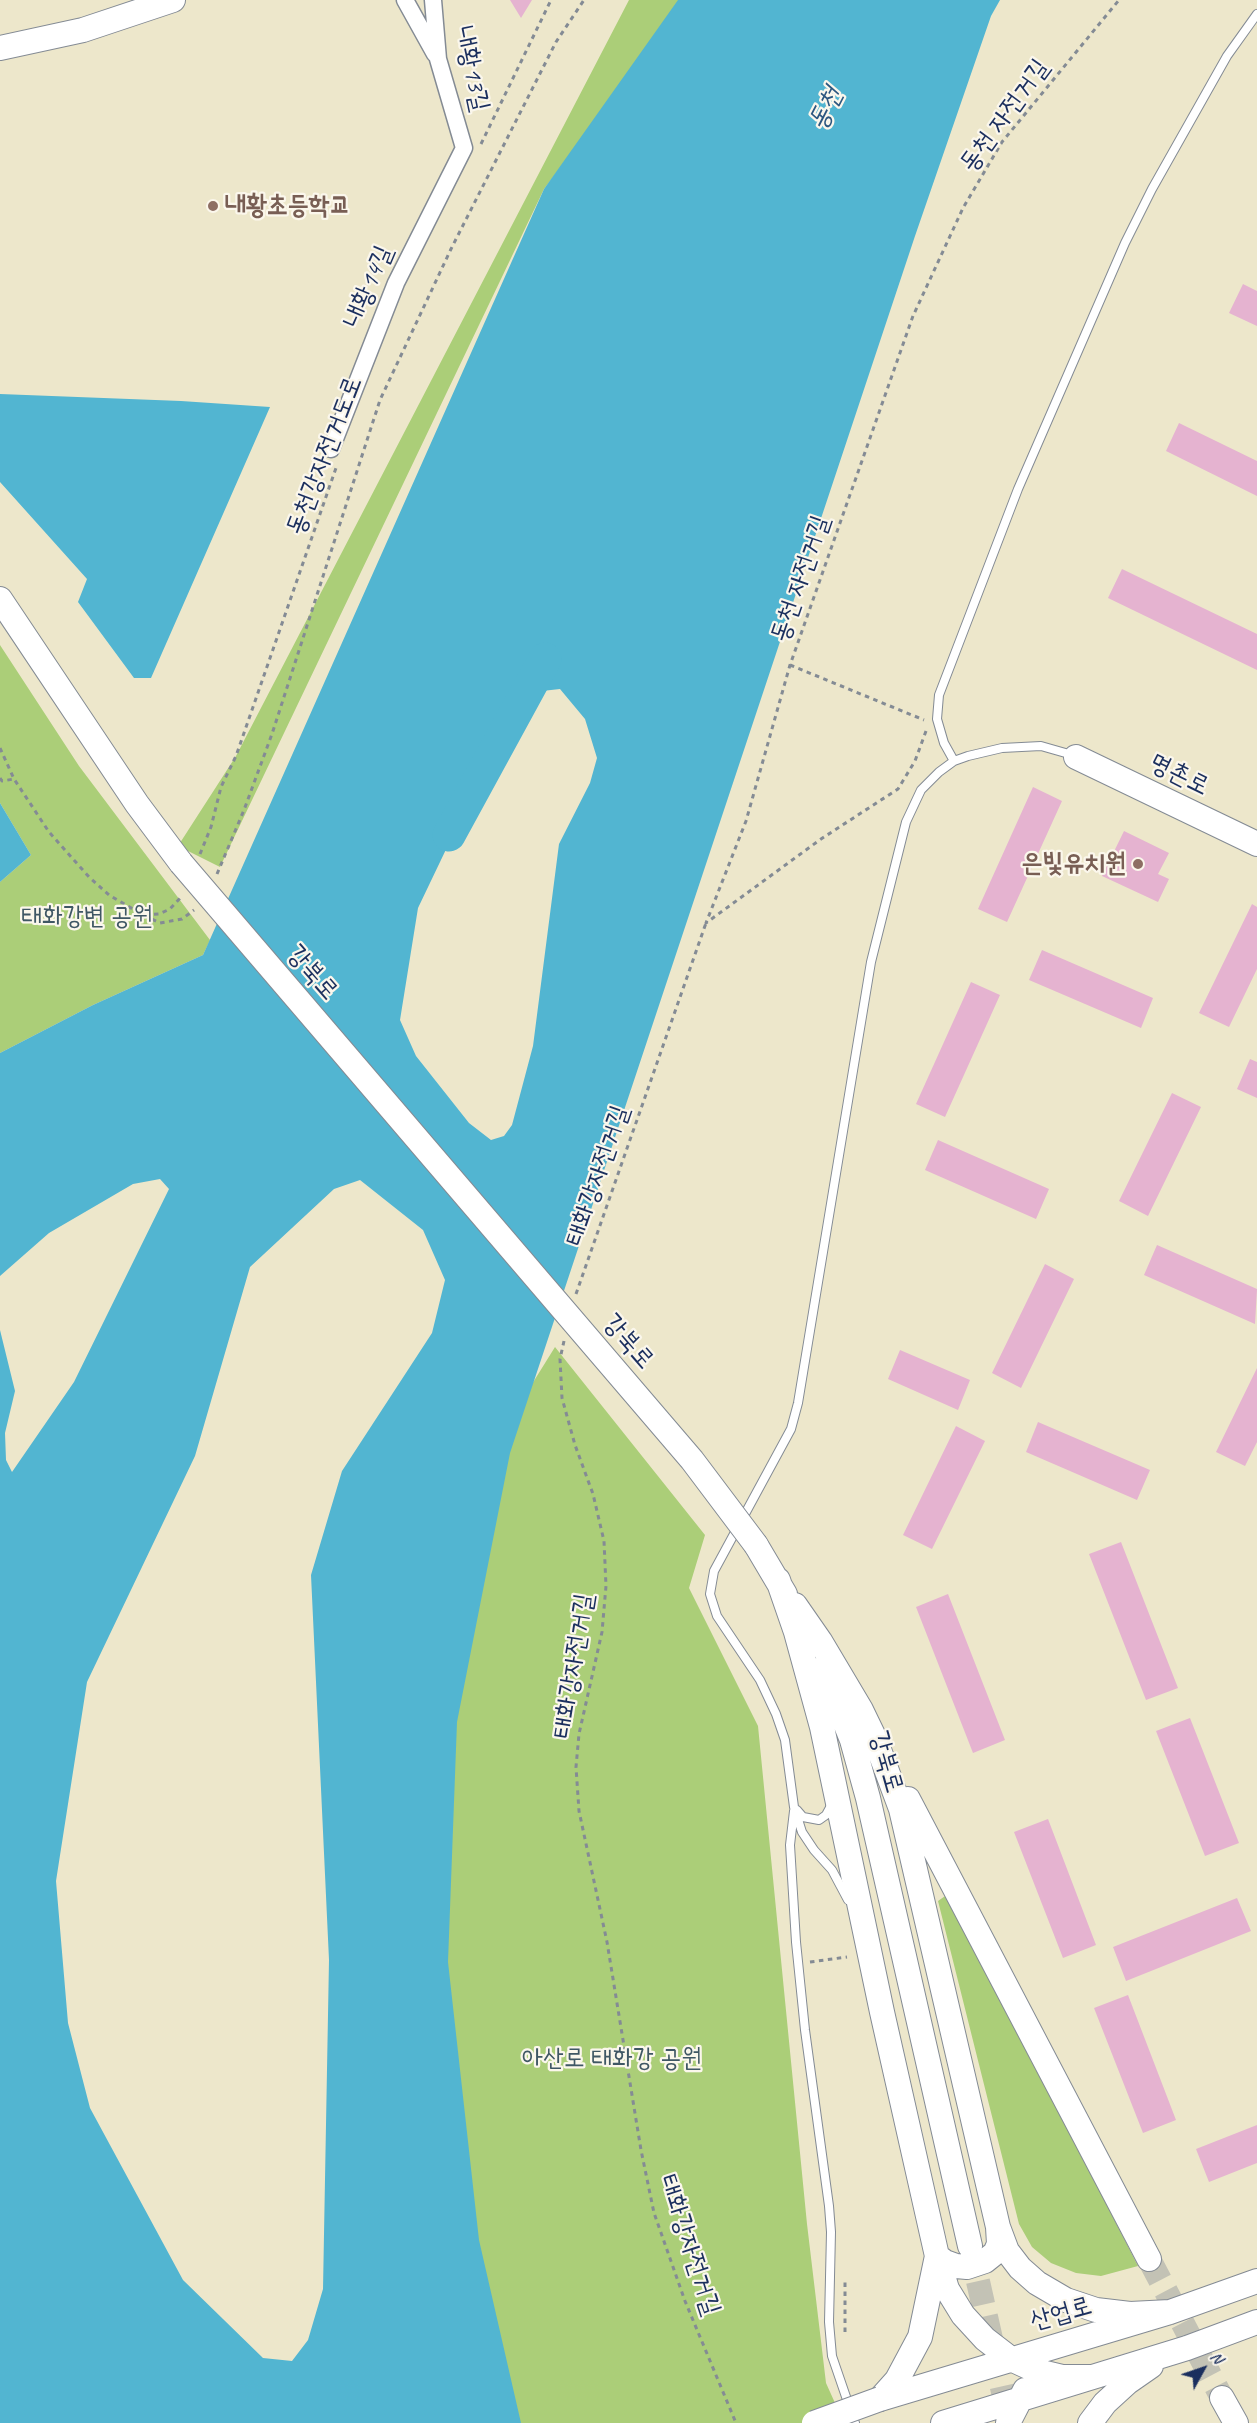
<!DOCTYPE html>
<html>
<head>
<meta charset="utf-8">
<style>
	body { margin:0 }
	#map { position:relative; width:1257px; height:2423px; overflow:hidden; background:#ede7cb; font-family:Caveat,sans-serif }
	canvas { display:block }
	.north { position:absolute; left:1173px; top:2339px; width:60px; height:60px; -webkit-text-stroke:4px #fbf7ec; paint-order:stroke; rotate:50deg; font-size:16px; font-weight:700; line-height:24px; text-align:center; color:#1b2f5e }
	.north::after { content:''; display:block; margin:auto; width:21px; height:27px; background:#1b2f5e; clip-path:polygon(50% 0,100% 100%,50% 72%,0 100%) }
</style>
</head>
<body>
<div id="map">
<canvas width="1257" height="2423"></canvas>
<div class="north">N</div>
</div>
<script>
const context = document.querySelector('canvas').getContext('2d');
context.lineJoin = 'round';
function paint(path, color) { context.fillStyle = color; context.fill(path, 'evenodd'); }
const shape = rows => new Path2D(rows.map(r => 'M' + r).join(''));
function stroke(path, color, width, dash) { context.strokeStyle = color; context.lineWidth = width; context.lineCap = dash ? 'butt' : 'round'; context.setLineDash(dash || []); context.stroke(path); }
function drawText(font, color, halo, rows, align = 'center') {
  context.font = font + ' Caveat,"Poor Story",sans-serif'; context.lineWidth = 4.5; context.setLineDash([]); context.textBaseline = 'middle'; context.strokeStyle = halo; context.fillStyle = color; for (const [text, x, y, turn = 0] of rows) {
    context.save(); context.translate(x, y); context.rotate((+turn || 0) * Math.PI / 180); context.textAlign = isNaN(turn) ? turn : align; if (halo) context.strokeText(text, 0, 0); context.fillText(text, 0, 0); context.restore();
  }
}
const green = shape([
	[629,0,688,0,544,189,220,867,178,846,236,756],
	[0,645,79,766,210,940,203,955,93,1005,0,1053,0,882,31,855,0,803],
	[555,1347,705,1535,689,1588,758,1726,807,2224,826,2383,844,2423,504,2423,433,2073,440,1751,496,1442],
	[948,1894,1138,2266,1101,2276,1076,2273,1051,2263,1032,2247,1019,2224,938,1901]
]);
const water = shape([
	[678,0,1000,0,991,16,915,236,510,1453,457,1722,448,1962,479,2240,521,2423,0,2423,0,1330,15,1391,5,1433,6,1460,12,1472,74,1382,169,1189,160,1179,133,1184,49,1233,0,1276,0,1053,93,1005,203,955,544,189],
	[560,689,585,719,597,758,590,783,559,844,533,1046,512,1125,504,1136,491,1140,469,1123,416,1056,400,1020,418,908,451,839,471,805,471,767,498,714,533,692],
	[360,1180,423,1230,445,1280,432,1333,342,1471,311,1575,329,1960,323,2289,308,2340,292,2361,263,2358,183,2280,90,2108,68,2023,56,1881,87,1682,195,1456,250,1267,334,1189],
	[0,394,181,401,270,407,151,678,134,678,78,602,87,579,0,482],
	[0,803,31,855,0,882]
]);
const river = shape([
	[449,835,545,659]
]);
const building = shape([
	[510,0,532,0,521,18],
	[1243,284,1257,291,1257,326,1229,313],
	[1179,423,1257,461,1257,496,1166,451],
	[1122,569,1257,634,1257,670,1108,598],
	[1033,787,1062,801,1007,922,978,909],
	[1124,831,1169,853,1158,874,1169,879,1158,902,1102,876],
	[1252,904,1257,907,1257,969,1229,1027,1199,1013],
	[1042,950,1153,998,1141,1028,1029,980],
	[971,982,1000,995,945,1117,916,1104],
	[1250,1059,1257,1062,1257,1098,1237,1089],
	[1172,1093,1201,1107,1148,1216,1119,1201],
	[938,1140,1049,1189,1036,1219,925,1170],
	[1157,1245,1257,1289,1255,1324,1144,1275],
	[1045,1264,1074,1279,1021,1388,992,1373],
	[900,1350,970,1380,958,1410,888,1379],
	[1257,1368,1257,1442,1245,1466,1216,1452],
	[1038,1422,1150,1470,1137,1500,1026,1452],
	[956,1426,985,1441,932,1549,903,1535],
	[1121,1542,1178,1688,1146,1700,1089,1554],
	[948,1594,1005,1740,973,1753,916,1607],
	[1190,1718,1239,1843,1205,1856,1156,1731],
	[1048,1819,1096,1945,1063,1958,1014,1832],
	[1237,1898,1251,1931,1126,1981,1113,1947],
	[1128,1995,1176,2120,1143,2133,1094,2008],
	[1257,2125,1257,2163,1209,2182,1196,2149]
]);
const secondaryTunnel = shape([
	[970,2246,1010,2423],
	[1149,2259,1222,2398]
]);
const path = shape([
	[481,144,551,0],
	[790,665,924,720],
	[926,731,915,761,898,789,821,839,706,923,746,821,790,665,913,316,963,208,1002,142,1119,0],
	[0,748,14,779,49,832,89,877,109,895,143,915,160,923,182,919,194,910],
	[0,778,2,781,14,779],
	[200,854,211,827,221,787,236,756,337,465],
	[217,874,244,810,272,734,380,400,451,249,556,42,584,0],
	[145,915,159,914,170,909,182,896],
	[576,1294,706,923],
	[564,1341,560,1359,562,1398,575,1445,593,1494,604,1541,606,1586,602,1632,579,1734,576,1767,579,1811,607,1942,641,2150,654,2213,685,2301,736,2423],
	[810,1962,847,1957],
	[845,2332,845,2279]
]);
const lane = shape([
	[954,761,944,743,937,719,939,695,1018,489,1125,243,1152,189,1227,56,1257,14],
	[797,1810,803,1817,819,1820,826,1815,832,1804],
	[794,1811,790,1845,796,1942,805,2030,829,2206,831,2232,829,2322,832,2356,855,2423],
	[848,1900,832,1870,814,1850,802,1832,794,1807,785,1740,776,1714,760,1680,717,1616,710,1594,714,1571,791,1429,798,1403,871,962,906,822,921,790,939,772,954,761,968,756,1002,748,1041,746,1076,756]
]);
const street = shape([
	[405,0,435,54],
	[331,449,396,283,464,148,438,59,433,0]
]);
const secondary = shape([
	[0,48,83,30,173,0],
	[0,599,137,804,181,863],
	[1076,757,1257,844],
	[756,1545,785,1594],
	[778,1580,796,1632,822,1727,882,2012,937,2256,947,2289,963,2315,985,2339,1011,2359,1037,2371,1062,2377,1092,2377],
	[795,1605,820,1641,861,1710,875,1739,901,1809,998,2227,1007,2251,1020,2268,1037,2283,1066,2300,1096,2310,1130,2314,1170,2312],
	[823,1668,852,1740,868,1798,970,2246],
	[908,1799,1149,2259],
	[1222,2398,1236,2423],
	[880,2399,1170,2312,1257,2281],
	[880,2399,897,2380,920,2337,937,2256,945,2262,956,2266,967,2267,985,2261,995,2253,999,2244,998,2227],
	[943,2423,1187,2348,1257,2322],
	[1008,2423,1025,2390],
	[1090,2423,1105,2403,1128,2382,1151,2366]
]);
const secondaryBridge = shape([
	[181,863,692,1460,756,1545],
	[814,2423,880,2399]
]);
const markers = [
	[213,206,6,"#8d6e63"],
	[1138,864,6,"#8d6e63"]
];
const streetNames = [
	["내황13길",471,69,78],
	["동천 자전거길",1005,116,-54],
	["내황14길",369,287,-67],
	["동천강자전거도로",325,456,-69],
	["동천 자전거길",801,579,-71],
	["명촌로",1179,775,26],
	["강북로",312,973,49],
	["태화강자전거길",598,1176,-71],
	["강북로",628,1342,49],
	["태화강자전거길",574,1666,-81],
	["강북로",886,1762,74],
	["태화강자전거길",689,2245,72],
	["산업로",1061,2314,-16]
];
const educationNames = [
	["내황초등학교",225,206],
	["은빛유치원",1126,864,"right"]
];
const parkNames = [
	["태화강변 공원",87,917],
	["아산로 태화강 공원",612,2059]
];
const waterNames = [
	["동천",826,109,-63]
];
paint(green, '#abce78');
paint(water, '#52b5d1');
stroke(river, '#52b5d1', 33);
paint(building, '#e5b3d0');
stroke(secondaryTunnel, '#c3c2b5', 24, [24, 12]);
stroke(lane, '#848b94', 10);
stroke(street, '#848b94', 19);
stroke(secondary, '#848b94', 26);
stroke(path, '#848b94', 3, [4.5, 4.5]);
stroke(lane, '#fff', 8);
stroke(street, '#fff', 16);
stroke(secondary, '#fff', 24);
stroke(secondaryBridge, '#848b94', 26, []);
stroke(secondaryBridge, '#fff', 24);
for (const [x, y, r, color] of markers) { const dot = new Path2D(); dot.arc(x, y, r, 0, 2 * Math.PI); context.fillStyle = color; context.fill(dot); stroke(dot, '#fbf7ec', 2); }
drawText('26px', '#1b2f5e', '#fbf7ec', streetNames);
drawText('bold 26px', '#785e54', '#fbf7ec', educationNames, 'left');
drawText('26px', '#3f5764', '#fbf7ec', parkNames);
drawText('italic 27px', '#2c5780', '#fbf7ec', waterNames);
</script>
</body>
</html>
